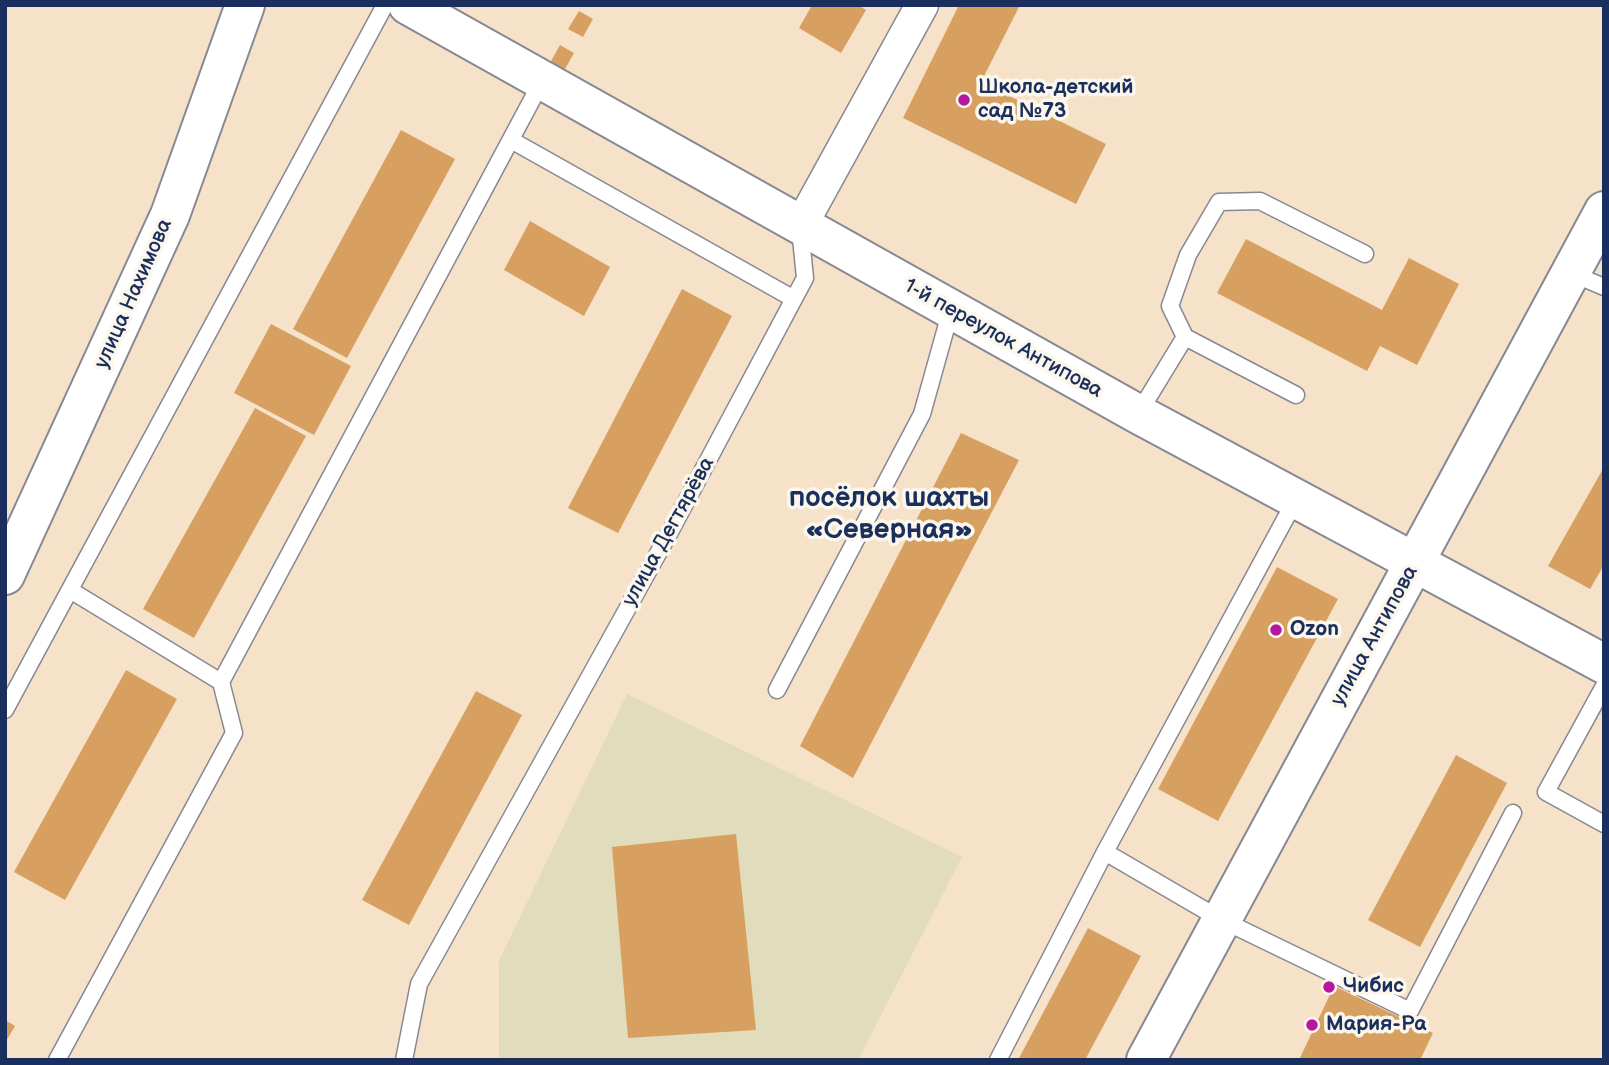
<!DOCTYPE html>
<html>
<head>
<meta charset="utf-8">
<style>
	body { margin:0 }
	#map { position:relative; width:1609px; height:1065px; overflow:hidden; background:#f5e2c8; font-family:"Balsamiq Sans",sans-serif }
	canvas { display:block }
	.frame { position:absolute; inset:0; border:7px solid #1b2f5e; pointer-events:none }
</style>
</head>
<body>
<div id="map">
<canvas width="1609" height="1065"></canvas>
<div class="frame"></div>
</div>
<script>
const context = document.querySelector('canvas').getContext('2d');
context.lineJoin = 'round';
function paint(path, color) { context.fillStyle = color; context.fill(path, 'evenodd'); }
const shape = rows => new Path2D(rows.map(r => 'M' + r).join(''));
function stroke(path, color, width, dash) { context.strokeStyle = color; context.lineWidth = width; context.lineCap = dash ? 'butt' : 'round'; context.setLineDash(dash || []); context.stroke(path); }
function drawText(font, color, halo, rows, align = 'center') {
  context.font = font + ' "Balsamiq Sans",sans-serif'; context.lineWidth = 7; context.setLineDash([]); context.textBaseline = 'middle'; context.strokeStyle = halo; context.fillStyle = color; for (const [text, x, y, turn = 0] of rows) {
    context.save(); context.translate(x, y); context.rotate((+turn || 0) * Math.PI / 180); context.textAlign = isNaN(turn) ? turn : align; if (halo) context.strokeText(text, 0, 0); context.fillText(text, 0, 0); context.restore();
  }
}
const built = shape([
	[627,694,962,857,858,1060,499,1060,499,961]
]);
const building = shape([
	[812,5,858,5,866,10,841,53,799,28],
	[959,5,1020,5,981,82,1106,144,1076,204,903,118],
	[579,11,593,19,583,37,568,29],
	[560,45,574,53,564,71,550,63],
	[401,130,455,159,347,358,293,329],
	[530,221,610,267,584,316,504,270],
	[1246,239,1382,310,1409,258,1459,284,1417,365,1380,346,1367,371,1217,293],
	[682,289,732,316,618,533,568,508],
	[271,324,351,366,314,435,234,393],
	[255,408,306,436,194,638,143,609],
	[961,433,1019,460,853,778,800,746],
	[1604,467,1604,565,1590,589,1548,566],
	[1277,567,1338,599,1218,821,1158,789],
	[126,670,177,699,65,900,14,872],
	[476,691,522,715,409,925,362,900],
	[1456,755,1507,783,1420,947,1368,920],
	[736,834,756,1030,628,1038,612,847],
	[1088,928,1141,956,1085,1060,1018,1060],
	[1334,986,1433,1033,1420,1060,1299,1060],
	[5,1020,15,1026,5,1043]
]);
const lane = shape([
	[511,140,794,299],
	[1571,273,1604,287],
	[1185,337,1170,306,1188,255,1219,202,1260,201,1365,254],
	[1138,414,1185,337,1296,395],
	[70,590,221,682,542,81],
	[1604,686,1546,792,1604,824],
	[777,690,922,414,951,310],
	[5,710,385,5],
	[1105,852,1220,919,1410,1011,1513,813],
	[57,1060,234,733,221,682],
	[404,1060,419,984,671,530,805,278,800,228],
	[998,1060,1105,852,1296,499]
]);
const street = shape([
	[800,227,922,5]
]);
const secondary = shape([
	[408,5,1138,414,1604,664]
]);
const primary = shape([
	[5,575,170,215,245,5],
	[1146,1060,1604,211]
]);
const markers = [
	[964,100,7,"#b5179e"],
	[1276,630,7,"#b5179e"],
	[1329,987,7,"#b5179e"],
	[1312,1025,7,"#b5179e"]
];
const poiNames = [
	["Школа-детский",978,88],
	["сад №73",978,112],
	["Ozon",1290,630],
	["Чибис",1343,987],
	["Мария-Ра",1326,1025]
];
const streetNames = [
	["улица Нахимова",134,294,-66],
	["1-й переулок Антипова",1003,339,29],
	["улица Дегтярёва",669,532,-61],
	["улица Антипова",1375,636,-61]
];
const districtNames = [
	["посёлок шахты",889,499],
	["«Северная»",889,531]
];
paint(built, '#e1dcbb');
paint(building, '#d7a061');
stroke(lane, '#888893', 19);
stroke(street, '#888893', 35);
stroke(secondary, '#888893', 42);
stroke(primary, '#888893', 42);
stroke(lane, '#fff', 16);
stroke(street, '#fff', 32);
stroke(secondary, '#fff', 38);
stroke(primary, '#fff', 38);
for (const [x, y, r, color] of markers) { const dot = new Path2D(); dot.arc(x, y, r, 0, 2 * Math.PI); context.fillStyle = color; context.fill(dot); stroke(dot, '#fbf7ec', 2.5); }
drawText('bold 21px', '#1b2f5e', '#fbf7ec', poiNames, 'left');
drawText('21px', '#1b2f5e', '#fbf7ec', streetNames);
drawText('bold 28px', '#1b2f5e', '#fbf7ec', districtNames);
</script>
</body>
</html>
